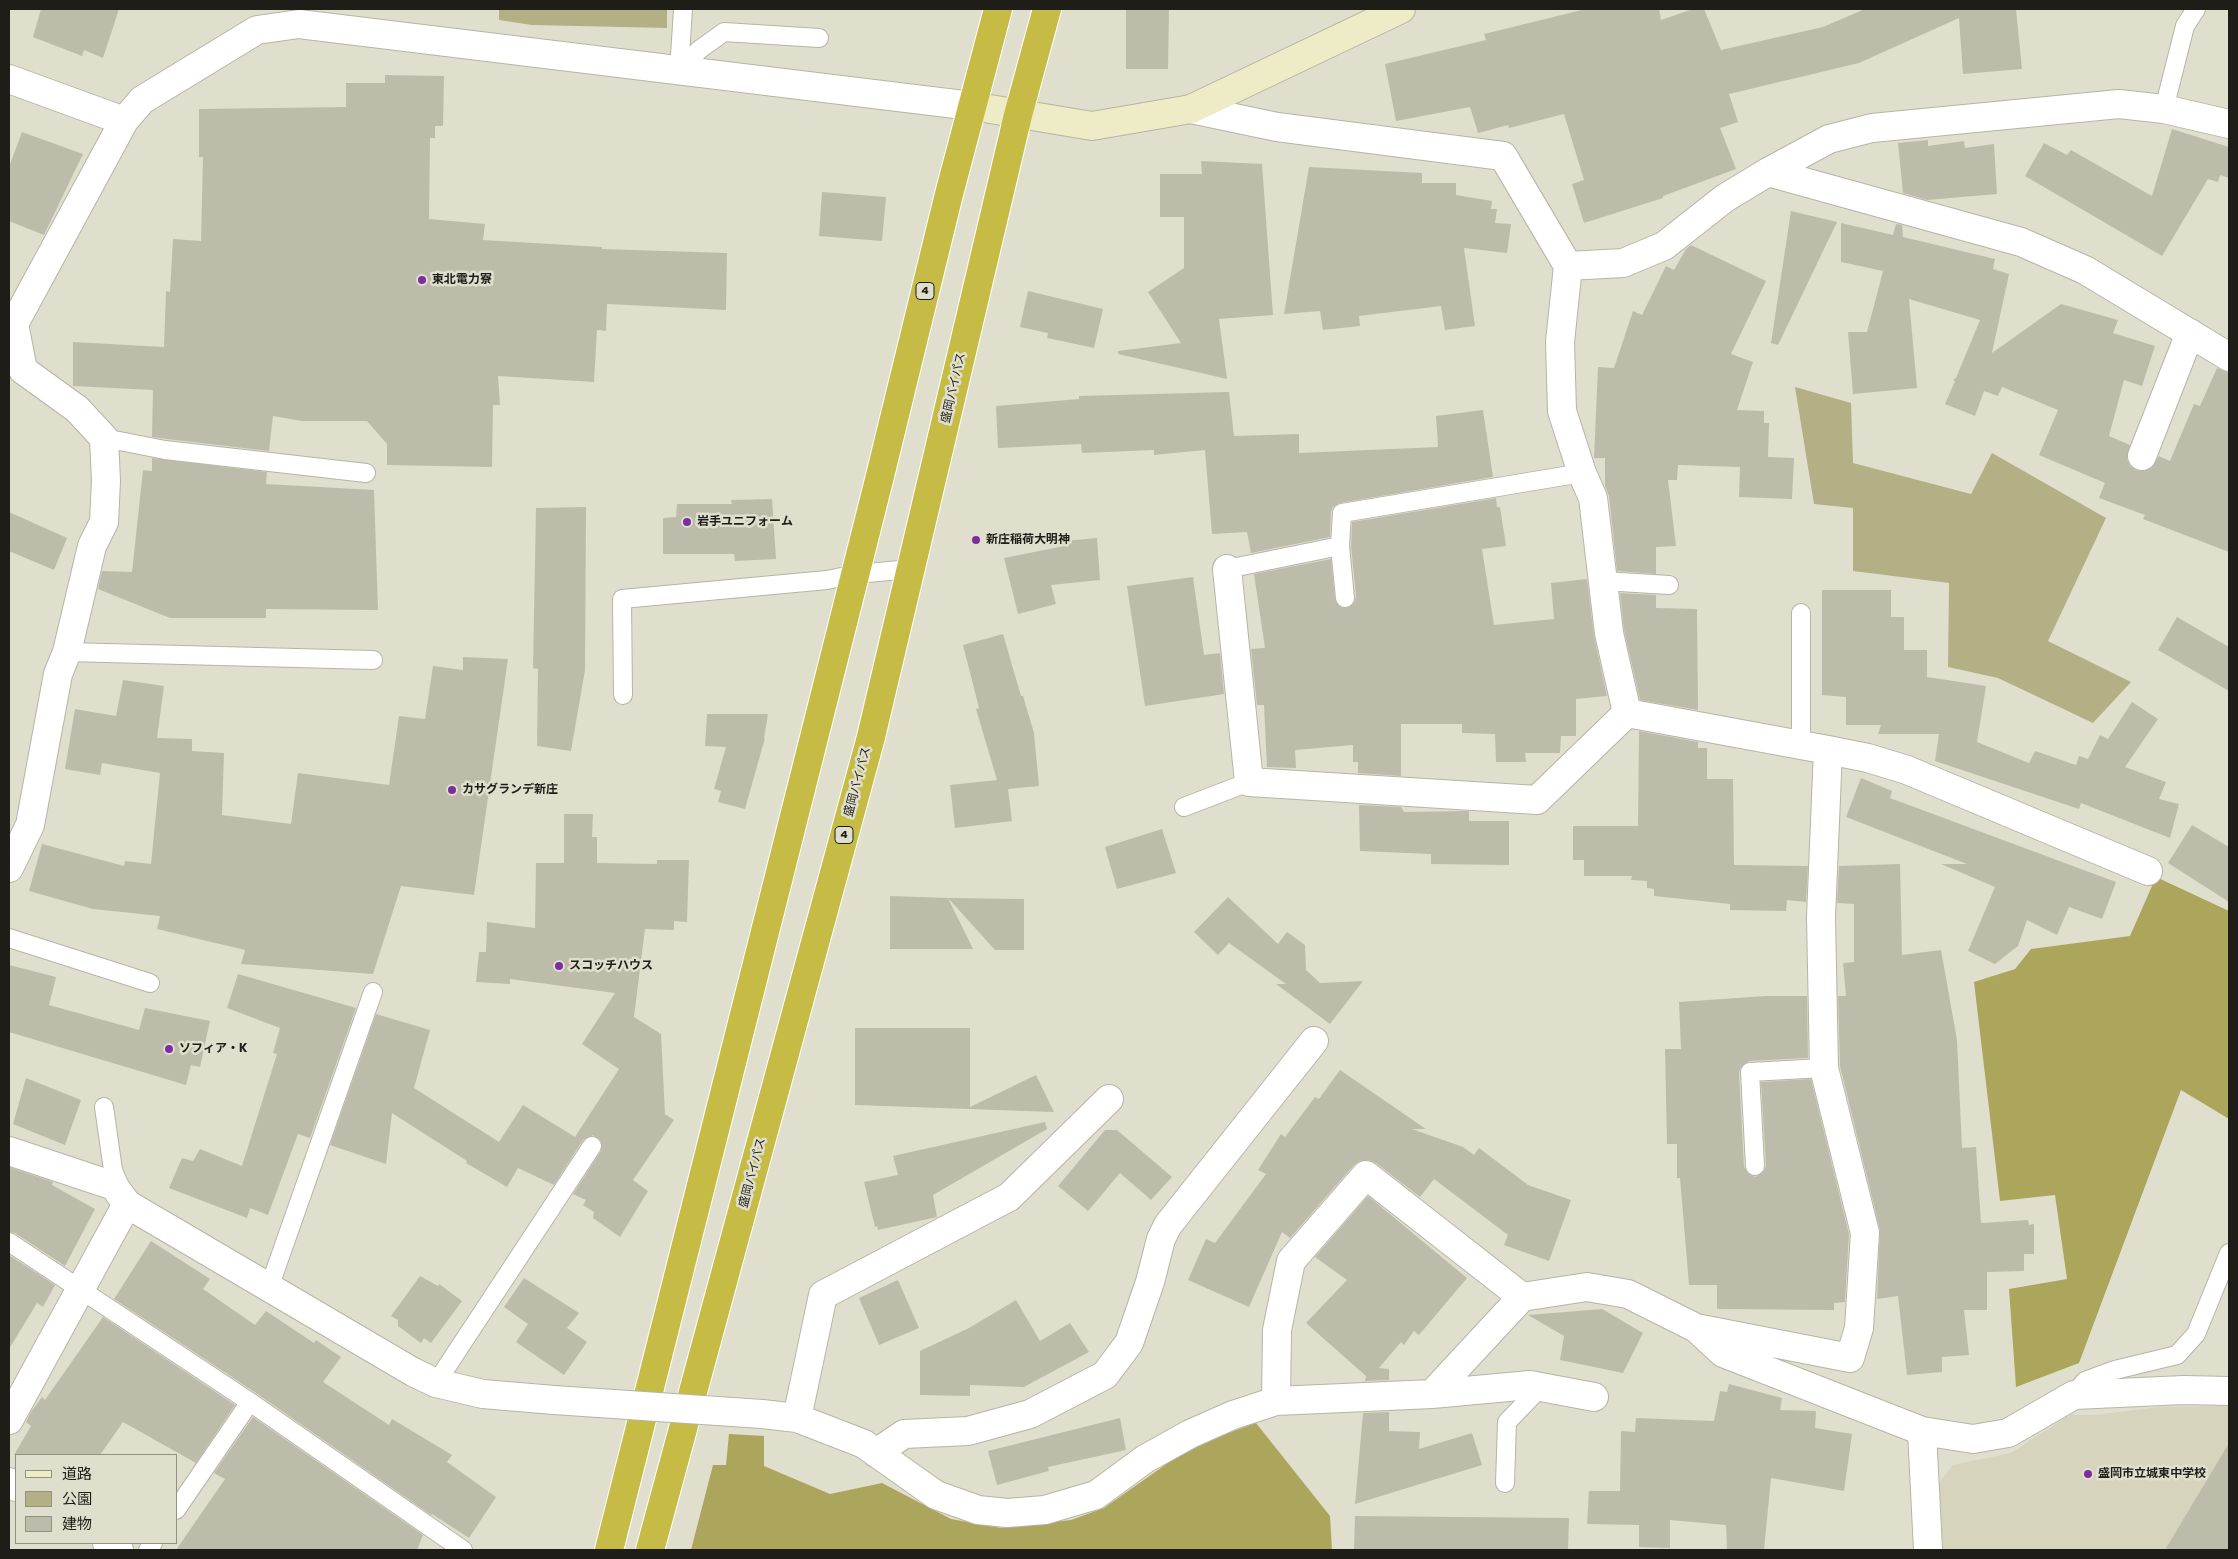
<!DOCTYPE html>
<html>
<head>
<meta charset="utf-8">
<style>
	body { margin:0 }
	#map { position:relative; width:2238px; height:1559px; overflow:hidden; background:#e0dfce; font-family:Poppins,"Noto Sans JP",sans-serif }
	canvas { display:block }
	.frame { position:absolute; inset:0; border:10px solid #1e1d17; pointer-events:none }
	.legend { position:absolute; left:15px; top:1454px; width:162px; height:90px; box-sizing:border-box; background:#e0dfce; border:1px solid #929185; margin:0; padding:6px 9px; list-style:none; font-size:15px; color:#1e1d17 }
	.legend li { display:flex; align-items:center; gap:10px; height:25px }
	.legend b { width:25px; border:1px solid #929185 }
</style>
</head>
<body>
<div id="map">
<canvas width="2238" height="1559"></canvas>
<div class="frame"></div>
<ul class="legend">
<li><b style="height:6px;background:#eeebc7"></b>道路</li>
<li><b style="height:14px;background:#b3b086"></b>公園</li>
<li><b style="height:14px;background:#bdbcab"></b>建物</li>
</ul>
</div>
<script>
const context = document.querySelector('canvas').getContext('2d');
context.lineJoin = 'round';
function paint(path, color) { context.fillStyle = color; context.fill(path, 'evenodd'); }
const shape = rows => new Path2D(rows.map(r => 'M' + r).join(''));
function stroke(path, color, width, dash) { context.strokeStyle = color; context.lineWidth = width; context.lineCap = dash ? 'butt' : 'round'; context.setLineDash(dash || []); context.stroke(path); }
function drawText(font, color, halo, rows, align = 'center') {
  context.font = font + ' Poppins,"Noto Sans JP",sans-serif'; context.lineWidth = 5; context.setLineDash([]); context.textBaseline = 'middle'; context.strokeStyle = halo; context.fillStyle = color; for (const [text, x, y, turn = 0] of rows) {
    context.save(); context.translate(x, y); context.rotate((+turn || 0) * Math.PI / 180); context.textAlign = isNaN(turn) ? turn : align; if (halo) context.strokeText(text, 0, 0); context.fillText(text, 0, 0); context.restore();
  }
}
const built = shape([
	[2229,1406,2229,1550,1943,1550,1939,1483,1953,1465,2011,1453,2070,1415,2095,1415,2159,1407]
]);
const green = shape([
	[499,9,667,9,667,28,532,25,499,20],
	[1795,387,1851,403,1853,463,1971,494,1992,453,2106,518,2048,641,2131,682,2093,723,1998,678,1948,667,1949,583,1853,571,1853,508,1814,504]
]);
const forest = shape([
	[2156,877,2229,911,2229,1119,2181,1090,2079,1363,2016,1387,2009,1289,2067,1279,2055,1195,2000,1201,1974,982,2015,969,2031,949,2130,936],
	[1256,1423,1330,1516,1332,1550,691,1550,713,1465,726,1465,729,1434,764,1436,764,1466,830,1494,882,1483,951,1519,1001,1528,1071,1520,1104,1508,1175,1458,1220,1436]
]);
const building = shape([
	[41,9,119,9,103,58,84,50,82,56,33,37],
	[1126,9,1169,9,1168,69,1126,69],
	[1586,9,1659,9,1661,20,1693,9,1704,9,1721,50,1823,27,1865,9,2016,9,2022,69,1963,74,1959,18,1859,63,1729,94,1738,122,1720,128,1736,169,1663,196,1663,198,1584,223,1572,184,1584,180,1564,114,1509,128,1508,125,1478,133,1470,107,1396,121,1385,64,1486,40,1484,34],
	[385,75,444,76,443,126,435,126,435,138,430,138,429,219,485,224,483,240,602,247,602,249,727,253,726,310,607,304,606,331,597,330,594,382,498,376,500,405,493,405,492,467,387,465,387,444,367,421,302,421,273,416,269,451,167,439,152,437,153,390,73,386,73,342,164,347,166,291,170,292,173,239,201,241,203,157,199,157,199,109,346,107,346,83,385,83],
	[2172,129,2229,147,2229,178,2220,175,2218,182,2208,179,2162,256,2025,176,2044,143,2067,155,2071,150,2152,196],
	[22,132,83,154,44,235,9,221,9,167],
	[1928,140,1928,146,1964,141,1965,148,1994,144,1997,194,1927,200,1903,193,1898,143],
	[1201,161,1262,164,1273,315,1219,319,1227,379,1118,354,1118,351,1181,343,1148,292,1184,268,1184,217,1160,217,1160,174,1202,174],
	[1309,167,1422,173,1422,183,1456,183,1456,195,1492,201,1491,209,1497,209,1495,223,1511,224,1507,253,1464,248,1475,326,1445,330,1441,306,1359,316,1360,326,1323,330,1320,311,1284,314],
	[822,192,886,197,882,241,819,236],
	[1791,211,1837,222,1778,345,1771,343],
	[1841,223,1893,235,1896,224,1902,225,1903,237,1995,259,1993,269,2009,274,1992,353,2061,304,2118,320,2113,333,2155,346,2142,386,2124,380,2109,436,2130,445,2127,459,2130,466,2136,470,2144,471,2151,468,2159,456,2170,461,2194,404,2200,406,2217,368,2229,373,2229,552,2143,519,2145,515,2099,498,2105,483,2039,455,2058,410,2002,387,1998,396,1984,391,1975,416,1945,404,1955,381,1953,380,1956,378,1980,320,1909,299,1917,388,1853,394,1848,332,1867,332,1883,271,1841,262],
	[1691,245,1766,281,1731,354,1753,362,1737,410,1764,411,1764,423,1769,423,1768,457,1794,458,1792,499,1739,497,1740,467,1678,465,1677,480,1668,480,1676,546,1656,547,1656,574,1617,571,1609,496,1605,486,1605,458,1594,458,1598,367,1614,368,1633,311,1642,315,1666,266,1674,270,1686,249],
	[1028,291,1103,309,1094,348,1047,338,1048,333,1020,327],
	[1229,392,1234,436,1299,434,1299,453,1438,447,1436,416,1483,410,1493,477,1340,503,1333,507,1331,512,1330,537,1251,553,1247,532,1212,534,1205,450,1154,455,1154,450,1082,453,1081,444,998,448,996,406,1079,399,1079,396],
	[152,458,267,472,266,484,374,490,378,610,266,609,266,618,170,618,98,589,102,571,132,572,143,470,152,471],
	[1496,498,1497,507,1500,507,1506,546,1482,549,1494,625,1554,619,1551,583,1587,579,1594,636,1607,696,1576,699,1576,736,1561,736,1560,753,1525,753,1526,762,1496,762,1495,734,1462,733,1462,724,1401,724,1401,776,1358,773,1358,762,1353,762,1353,745,1295,750,1296,768,1267,767,1264,705,1257,705,1251,649,1265,648,1254,574,1331,559,1335,600,1340,607,1346,608,1354,603,1356,597,1351,546,1352,522],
	[772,499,776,559,735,561,734,554,663,554,663,518,676,517,677,504,732,504,731,500],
	[586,507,585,670,571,751,537,746,538,669,533,668,536,508],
	[9,512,67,538,54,570,9,551],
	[1097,538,1100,580,1051,585,1056,604,1018,614,1004,558,1064,546,1064,541],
	[1193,577,1204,655,1220,653,1224,694,1145,706,1127,586],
	[1822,590,1891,590,1891,617,1904,617,1904,650,1927,650,1927,677,1986,686,1977,742,2029,763,2035,751,2076,765,2079,756,2088,759,2100,735,2108,739,2132,702,2158,719,2125,767,2166,782,2159,799,2179,804,2170,838,2081,803,2079,809,1935,761,1939,734,1878,734,1881,725,1846,725,1846,697,1822,695],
	[1620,593,1656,595,1656,608,1697,609,1698,710,1640,700,1624,630],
	[2177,617,2229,647,2229,691,2158,650],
	[1003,634,1021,696,1023,696,1034,733,1039,786,1008,789,1012,821,955,828,950,785,997,780,976,709,979,708,963,645],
	[463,657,508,659,474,895,401,886,373,974,241,964,245,950,157,929,160,916,93,909,29,891,42,844,124,866,125,861,151,864,160,773,102,763,100,775,65,769,75,709,116,716,123,680,164,686,157,738,192,739,192,751,224,753,222,815,291,824,298,773,389,785,399,716,425,719,433,666,463,670],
	[707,714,768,714,764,738,765,738,745,809,718,802,721,791,714,789,726,747,705,746],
	[1639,731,1698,742,1698,748,1707,748,1707,779,1733,779,1734,865,1808,866,1806,902,1787,900,1786,911,1730,910,1730,904,1654,896,1654,889,1647,888,1647,881,1631,880,1632,876,1584,876,1584,860,1573,860,1573,826,1638,826],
	[1861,778,1892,791,1890,798,2116,882,2102,919,2069,907,2057,935,2027,920,2018,946,1995,964,1968,951,1995,887,1941,864,1967,864,1846,817],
	[1359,805,1401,807,1404,812,1469,811,1469,821,1509,821,1509,865,1431,864,1431,854,1360,851],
	[564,814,593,814,592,837,597,837,597,863,657,864,657,860,689,860,687,922,674,921,674,930,645,929,634,1017,661,1034,665,1114,674,1120,633,1180,648,1191,620,1237,593,1218,594,1212,583,1205,586,1200,573,1194,601,1151,601,1141,593,1135,583,1140,554,1185,518,1168,507,1187,466,1163,467,1161,392,1113,386,1164,330,1145,376,1014,430,1030,414,1088,499,1142,523,1105,575,1137,619,1069,582,1044,615,993,510,979,510,984,476,982,479,952,486,952,487,922,535,928,536,863,564,863],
	[2192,825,2229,847,2229,902,2168,863],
	[1162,829,1176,873,1117,889,1105,847],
	[1900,864,1902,955,1941,950,1957,1040,1962,1148,1976,1147,1981,1223,2028,1220,2029,1225,2034,1224,2034,1254,2024,1254,2024,1271,1987,1272,1987,1310,1964,1310,1969,1355,1942,1357,1942,1372,1907,1375,1898,1296,1877,1299,1880,1230,1840,1066,1838,996,1846,996,1843,963,1854,962,1854,904,1837,903,1839,866],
	[890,896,948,898,973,949,890,949],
	[1228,897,1278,944,1287,932,1305,945,1306,970,1320,983,1363,981,1330,1024,1276,984,1286,984,1229,943,1218,955,1194,932],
	[948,898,1024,899,1024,950,995,950],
	[9,965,56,977,49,1005,139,1030,145,1008,210,1021,200,1067,191,1065,186,1085,9,1032],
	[238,974,356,1008,310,1138,298,1134,268,1215,250,1208,247,1218,169,1188,182,1158,193,1161,200,1149,242,1166,277,1054,273,1053,280,1028,227,1008],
	[1766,996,1807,996,1808,1058,1749,1061,1741,1067,1739,1073,1744,1167,1750,1175,1756,1177,1764,1171,1766,1166,1761,1082,1811,1079,1849,1234,1845,1302,1834,1303,1834,1310,1717,1309,1717,1285,1689,1285,1680,1178,1677,1178,1677,1144,1667,1144,1665,1049,1681,1049,1679,1002],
	[855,1028,970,1028,970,1107,1036,1075,1054,1112,855,1105],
	[1340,1070,1426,1129,1412,1129,1463,1147,1474,1155,1479,1148,1528,1185,1571,1200,1549,1261,1504,1245,1508,1235,1434,1179,1420,1197,1376,1163,1368,1160,1360,1161,1354,1165,1290,1238,1282,1232,1249,1307,1188,1280,1206,1239,1215,1243,1266,1174,1258,1170,1281,1134,1285,1137,1315,1097,1319,1099],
	[26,1078,81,1100,65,1145,13,1124],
	[1045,1122,1047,1129,933,1195,937,1217,878,1230,877,1226,875,1227,864,1182,898,1175,893,1156],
	[1105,1130,1117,1130,1172,1177,1151,1200,1120,1173,1088,1211,1058,1186],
	[9,1167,53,1182,52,1185,95,1209,65,1266,15,1233,9,1232],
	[1368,1196,1467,1278,1419,1335,1414,1331,1404,1345,1401,1342,1379,1368,1389,1369,1389,1380,1365,1381,1366,1376,1306,1323,1347,1280,1315,1257],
	[151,1241,210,1279,203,1289,255,1325,266,1311,314,1343,316,1340,341,1357,323,1382,389,1425,392,1419,452,1455,447,1462,496,1497,469,1538,432,1514,431,1515,256,1393,114,1299],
	[9,1255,55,1285,43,1307,37,1303,9,1349],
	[420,1276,438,1286,439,1284,462,1301,431,1343,424,1338,421,1343,398,1326,398,1320,391,1316],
	[524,1278,579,1313,567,1328,587,1342,564,1375,516,1342,528,1324,504,1307],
	[898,1280,919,1328,879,1345,859,1298],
	[1016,1300,1040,1341,1070,1323,1089,1352,1024,1387,970,1385,970,1396,920,1395,920,1351,969,1328],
	[1602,1309,1643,1333,1623,1373,1560,1360,1564,1336,1528,1315],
	[103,1317,235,1405,196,1463,123,1422,100,1455,14,1455,31,1426,26,1422,31,1412,42,1397,45,1400],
	[1729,1384,1782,1398,1780,1410,1816,1411,1815,1428,1852,1434,1844,1491,1771,1478,1764,1550,1727,1550,1726,1525,1670,1520,1670,1548,1639,1547,1639,1525,1587,1524,1589,1491,1620,1491,1621,1431,1635,1432,1636,1418,1714,1421,1720,1391,1727,1392],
	[1389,1412,1389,1431,1420,1432,1419,1449,1472,1433,1482,1465,1355,1504,1363,1413],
	[253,1417,423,1535,417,1550,176,1550,225,1479,214,1473],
	[1120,1418,1126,1450,1048,1467,1049,1471,997,1485,988,1451],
	[2229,1443,2229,1550,2165,1550],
	[1355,1516,1569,1518,1568,1550,1354,1550]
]);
const lane = shape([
	[679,71,699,50,724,32,819,38],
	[679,71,683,9],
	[2164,109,2185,26,2196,9],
	[104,438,165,450,366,473],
	[1340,546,1345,598],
	[1227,569,1340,546,1342,513,1582,473],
	[1603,581,1669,585],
	[67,652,373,660],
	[623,695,622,599,827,580,856,574,911,569],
	[1801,745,1801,613],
	[1184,807,1249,782],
	[9,938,150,983],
	[104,1107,113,1170,122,1192],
	[1755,1166,1750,1072,1824,1068],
	[9,1242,250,1402,463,1550],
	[269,1288,373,992],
	[436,1383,592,1146],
	[2074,1395,2085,1381,2115,1370,2177,1355,2196,1334,2229,1253],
	[1505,1483,1507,1422,1541,1387],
	[176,1510,250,1402],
	[148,1550,153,1543]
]);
const street = shape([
	[9,79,124,121],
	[1191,109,1277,127,1503,156,1568,266,1560,342,1562,411,1582,473,1593,498,1609,633,1627,713,1828,750,1821,917,1824,1068,1865,1233,1859,1328,1850,1358,1696,1328],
	[1768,172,2021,242,2085,270,2229,357],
	[1568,266,1623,263,1664,246,1725,198,1768,172,1829,139,1872,128,2119,104,2164,109,2229,124],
	[2142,456,2190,333],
	[1227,569,1249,782,1537,800,1627,713],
	[1828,750,1868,758,1907,770,2148,871],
	[9,868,30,825,58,674,67,652,92,546,104,522,106,481,104,438,77,409,23,370,14,324,124,121,142,100,257,30,299,24,972,106],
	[9,1151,114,1186,127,1204,413,1372,436,1383,483,1394,554,1400],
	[1432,1394,1530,1385,1594,1397],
	[1276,1401,1277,1330,1291,1261,1366,1175,1522,1297],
	[762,1414,797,1418,864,1444,936,1495,978,1510,1007,1513,1045,1510,1096,1495,1145,1459,1190,1434,1233,1415,1276,1401,1432,1394,1522,1297,1587,1287,1628,1294,1696,1328,1723,1353,1922,1431,1973,1439,2008,1433,2074,1395,2184,1390,2229,1391],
	[797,1418,823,1295,1009,1197,1109,1099],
	[9,1420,127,1204],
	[1922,1431,1928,1550],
	[876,1453,904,1434,968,1431,1030,1414,1105,1375,1129,1343,1150,1282,1161,1239,1168,1225,1314,1041],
	[9,1482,16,1487],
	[107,1543,119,1550]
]);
const secondary = shape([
	[972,106,1092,126,1191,109,1401,9]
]);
const highway = shape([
	[609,1550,880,476,948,198,998,9],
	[650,1550,871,737,1018,115,1047,9]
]);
const streetBridge = shape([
	[554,1400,762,1414]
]);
const markers = [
	[422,280,5,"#7d2d9e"],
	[687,522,5,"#7d2d9e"],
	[976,540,5,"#7d2d9e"],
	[452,790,5,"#7d2d9e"],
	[559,966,5,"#7d2d9e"],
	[169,1049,5,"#7d2d9e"],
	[2088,1474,5,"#7d2d9e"]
];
const shields = [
	[925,291,18],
	[844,835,18]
];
const shieldNames = [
	["4",925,291],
	["4",844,835]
];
const poiNames = [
	["東北電力寮",432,280],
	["岩手ユニフォーム",697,522],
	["新庄稲荷大明神",986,540],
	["カサグランデ新庄",462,790],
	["スコッチハウス",569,966],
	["ソフィア・K",179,1049],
	["盛岡市立城東中学校",2098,1474]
];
const streetNames = [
	["盛岡バイパス",954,388,-77],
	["盛岡バイパス",858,782,-75],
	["盛岡バイパス",753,1173,-75]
];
paint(built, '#d6d4bc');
paint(green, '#b3b086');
paint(forest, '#aca55c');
paint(building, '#bdbcab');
stroke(lane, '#b6b5a4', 20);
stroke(street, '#b6b5a4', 30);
stroke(secondary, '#b6b5a4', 30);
stroke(highway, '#fff', 30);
stroke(lane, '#fff', 18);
stroke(street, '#fff', 28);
stroke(secondary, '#eeebc7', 28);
stroke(highway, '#c6bc45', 28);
stroke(streetBridge, '#b6b5a4', 30, []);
stroke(streetBridge, '#fff', 28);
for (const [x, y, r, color] of markers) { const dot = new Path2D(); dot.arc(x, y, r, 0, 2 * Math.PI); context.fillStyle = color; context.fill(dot); stroke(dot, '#e0dfce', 2); }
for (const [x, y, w] of shields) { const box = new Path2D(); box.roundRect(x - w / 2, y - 8.5, w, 17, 4); context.fillStyle = '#e0dfce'; context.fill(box); stroke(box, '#1e1d17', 1); }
drawText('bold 11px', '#1e1d17', null, shieldNames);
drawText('bold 12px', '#1e1d17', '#e0dfce', poiNames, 'left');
drawText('12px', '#1e1d17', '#e0dfce', streetNames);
</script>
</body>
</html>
